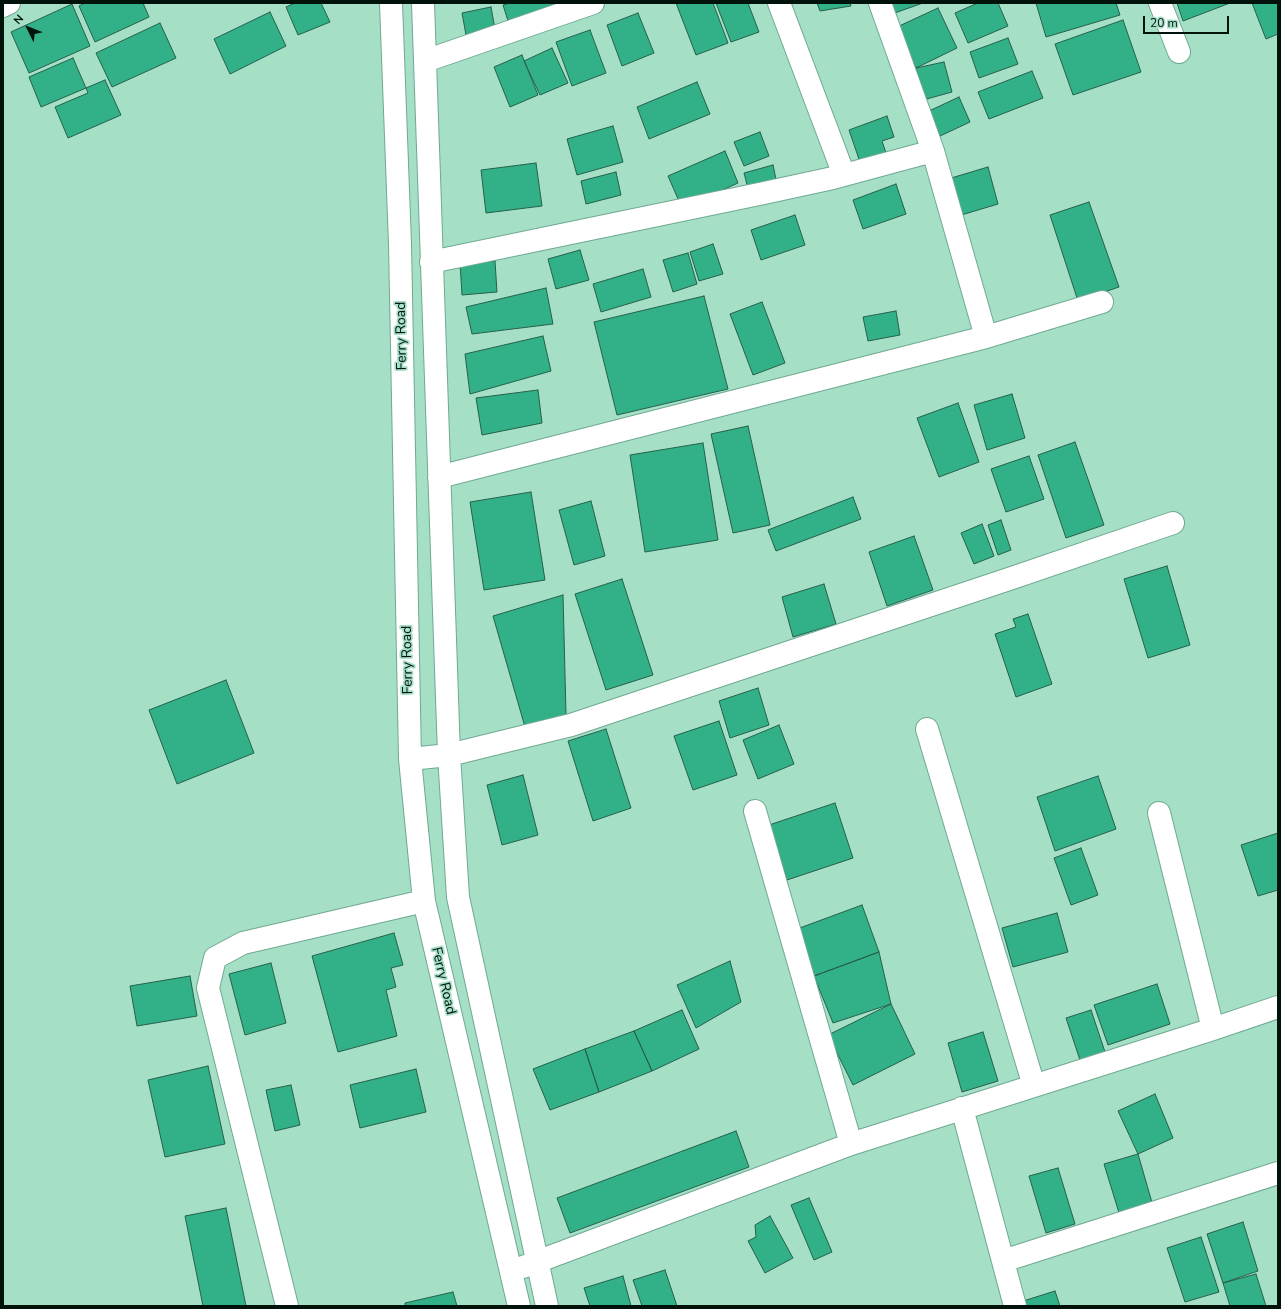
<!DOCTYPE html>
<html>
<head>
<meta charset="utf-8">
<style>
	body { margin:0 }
	#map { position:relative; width:1281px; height:1309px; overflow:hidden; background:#a4dfc6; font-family:"Nunito Sans",sans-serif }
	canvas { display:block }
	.frame { position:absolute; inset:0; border:4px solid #00130b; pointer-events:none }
	.north { position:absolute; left:8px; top:8px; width:40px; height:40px; -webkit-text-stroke:3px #a4dfc6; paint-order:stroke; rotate:312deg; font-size:11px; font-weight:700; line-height:16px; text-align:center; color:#00130b }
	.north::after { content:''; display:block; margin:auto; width:14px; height:18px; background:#00130b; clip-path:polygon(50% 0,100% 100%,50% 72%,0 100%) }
	.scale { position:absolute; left:1143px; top:16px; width:86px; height:18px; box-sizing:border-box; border:2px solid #00130b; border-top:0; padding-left:5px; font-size:12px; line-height:14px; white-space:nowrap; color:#00130b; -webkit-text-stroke:3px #a4dfc6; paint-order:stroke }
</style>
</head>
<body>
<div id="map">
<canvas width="1281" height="1309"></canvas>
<div class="frame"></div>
<div class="north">N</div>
<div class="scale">20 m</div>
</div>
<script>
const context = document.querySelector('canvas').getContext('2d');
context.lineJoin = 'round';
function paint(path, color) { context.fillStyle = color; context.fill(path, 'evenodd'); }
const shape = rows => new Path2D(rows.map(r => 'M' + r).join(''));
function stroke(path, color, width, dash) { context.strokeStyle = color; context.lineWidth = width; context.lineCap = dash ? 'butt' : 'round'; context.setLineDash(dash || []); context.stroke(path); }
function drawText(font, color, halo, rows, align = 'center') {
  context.font = font + ' "Nunito Sans",sans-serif'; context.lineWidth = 3.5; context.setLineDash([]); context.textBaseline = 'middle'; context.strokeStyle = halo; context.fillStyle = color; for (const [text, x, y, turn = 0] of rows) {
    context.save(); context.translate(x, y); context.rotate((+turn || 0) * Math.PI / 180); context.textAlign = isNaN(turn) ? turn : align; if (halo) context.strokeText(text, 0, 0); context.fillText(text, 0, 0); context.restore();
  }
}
const building = shape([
	[85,3,143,3,149,17,95,42,79,6,85,3],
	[295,3,321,3,330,22,298,35,286,7,295,3],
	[510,3,583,3,510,27,503,5,510,3],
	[676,3,713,3,728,43,696,55,676,3],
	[716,3,748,3,759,32,731,42,716,3],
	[817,3,850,3,851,6,820,11,817,3],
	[886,3,923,3,889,15,886,3],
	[978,3,998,3,1008,26,968,43,955,13,978,3],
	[1036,3,1116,3,1120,15,1046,37,1036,3],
	[1177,3,1230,3,1183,21,1177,3],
	[1252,3,1278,3,1278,34,1266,39,1252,3],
	[72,4,90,46,29,73,11,32,72,4],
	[491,7,495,29,466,35,462,13,491,7],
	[938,8,957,48,916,68,897,27,938,8],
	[270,12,286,46,230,74,214,39,270,12],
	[638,13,654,53,622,66,607,25,638,13],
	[1123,20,1141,72,1073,95,1055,44,1123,20],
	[160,23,176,58,112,87,96,53,160,23],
	[590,30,606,73,572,86,556,42,590,30],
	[1008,38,1018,64,979,78,970,52,1008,38],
	[552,48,568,83,540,95,524,61,552,48],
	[522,55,538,95,510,107,494,67,522,55],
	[73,58,86,88,41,107,29,77,73,58],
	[944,62,952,92,923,100,916,68,944,62],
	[1032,71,1043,98,989,119,978,92,1032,71],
	[105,80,121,115,68,138,55,107,88,93,86,88,105,80],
	[697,82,710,114,649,139,637,107,697,82],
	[959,97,970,122,940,136,929,111,959,97],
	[887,116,894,137,882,141,888,159,862,168,849,130,887,116],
	[613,126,623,162,577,175,567,139,613,126],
	[760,132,769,156,744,166,734,142,760,132],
	[725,151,738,183,682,208,668,176,725,151],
	[536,163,542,206,486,213,481,170,536,163],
	[773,165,777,184,749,192,744,173,773,165],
	[988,167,998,204,958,216,948,179,988,167],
	[616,172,621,195,586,204,581,181,616,172],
	[896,184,906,214,863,229,853,200,896,184],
	[1089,202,1119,287,1078,301,1050,215,1089,202],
	[795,215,805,245,761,260,751,230,795,215],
	[713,244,723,274,699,281,690,252,713,244],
	[580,250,589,280,556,289,548,259,580,250],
	[688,253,697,284,673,292,663,260,688,253],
	[495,261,497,292,462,295,460,263,495,261],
	[643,269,651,297,601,312,593,284,643,269],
	[546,288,553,324,472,334,466,307,546,288],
	[704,296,728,389,617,415,594,322,704,296],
	[762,302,785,363,753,375,730,314,762,302],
	[896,311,900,335,868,341,863,317,896,311],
	[543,336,551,371,470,394,465,354,543,336],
	[538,390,542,423,482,435,476,398,538,390],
	[1012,394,1025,438,987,450,974,405,1012,394],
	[958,403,979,462,939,477,917,418,958,403],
	[748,426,770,525,733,533,711,434,748,426],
	[1075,442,1104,525,1066,538,1038,455,1075,442],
	[703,443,718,540,645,552,630,455,703,443],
	[1029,456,1044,499,1006,512,991,469,1029,456],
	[531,492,545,580,484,590,470,502,531,492],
	[853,497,861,519,776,551,768,530,853,497],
	[591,501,605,556,574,565,559,510,591,501],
	[1001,520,1011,550,998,555,988,525,1001,520],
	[982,524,994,556,974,564,961,533,982,524],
	[914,536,933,590,887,606,869,552,914,536],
	[1167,566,1190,645,1148,658,1124,579,1167,566],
	[622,579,653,675,606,690,575,594,622,579],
	[824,584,836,624,793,637,782,597,824,584],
	[563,595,566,715,525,727,493,616,563,595],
	[1028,614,1052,684,1016,697,995,634,1016,627,1013,619,1028,614],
	[226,680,254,753,177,784,149,710,226,680],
	[758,688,769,725,730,738,719,701,758,688],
	[719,721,737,775,693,790,674,736,719,721],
	[779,725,794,764,758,779,743,740,779,725],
	[606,729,631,808,593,821,568,741,606,729],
	[523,775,538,835,502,845,487,785,523,775],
	[1098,776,1116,829,1055,851,1037,797,1098,776],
	[835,803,853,858,787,880,769,825,835,803],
	[1278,833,1278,890,1258,896,1241,845,1278,833],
	[1081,848,1098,895,1071,905,1054,858,1081,848],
	[862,905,879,952,814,976,797,929,862,905],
	[1057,913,1068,952,1013,967,1002,928,1057,913],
	[394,933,403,965,391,968,396,987,386,990,397,1036,338,1052,312,956,394,933],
	[879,952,891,1004,833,1023,814,976,879,952],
	[730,961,741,1002,696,1028,677,985,730,961],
	[271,963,286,1023,245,1035,229,974,271,963],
	[190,976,197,1016,137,1026,130,986,190,976],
	[1157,984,1170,1024,1108,1045,1094,1005,1157,984],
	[891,1004,915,1054,853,1085,828,1035,891,1004],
	[682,1010,699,1049,652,1071,634,1031,682,1010],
	[1091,1010,1107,1058,1082,1066,1066,1018,1091,1010],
	[634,1031,652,1071,599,1092,585,1049,634,1031],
	[983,1032,998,1081,962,1092,948,1043,983,1032],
	[585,1049,599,1092,550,1110,533,1069,585,1049],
	[208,1066,225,1144,165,1157,148,1080,208,1066],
	[416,1069,426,1112,360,1128,350,1085,416,1069],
	[291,1085,300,1125,275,1131,266,1090,291,1085],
	[1155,1094,1173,1138,1138,1154,1118,1111,1155,1094],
	[736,1131,749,1167,570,1233,557,1198,736,1131],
	[1138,1154,1153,1206,1120,1216,1104,1164,1138,1154],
	[1058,1168,1075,1224,1046,1233,1029,1176,1058,1168],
	[809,1198,832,1252,814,1260,791,1205,809,1198],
	[226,1208,246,1306,203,1306,185,1216,226,1208],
	[770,1216,793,1258,765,1273,748,1241,756,1237,755,1225,770,1216],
	[1243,1222,1258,1271,1223,1283,1207,1234,1243,1222],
	[1201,1237,1219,1292,1185,1302,1167,1248,1201,1237],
	[665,1270,677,1306,642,1306,633,1280,665,1270],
	[1256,1274,1266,1306,1230,1306,1223,1283,1256,1274],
	[623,1276,631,1306,590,1306,584,1288,623,1276],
	[1055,1291,1060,1306,1021,1306,1020,1302,1055,1291],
	[453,1292,457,1306,405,1306,405,1303,453,1292]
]);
const minor = shape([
	[391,3,400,244,410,759,424,901,519,1306],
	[423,3,449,755,458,897,547,1306],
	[779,3,844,175],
	[880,3,933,151,986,337],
	[1160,3,1179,52],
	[3,6,9,3],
	[425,61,593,3],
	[431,262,764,193,833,178,933,151],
	[439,477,986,337,1102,302],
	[927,729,1034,1086],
	[410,759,449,755,571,725,1012,578,1173,523],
	[755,811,851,1144],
	[1159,813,1213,1029],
	[962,1108,1015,1306],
	[1003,1261,1278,1173],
	[523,1267,851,1144,1213,1029,1278,1007],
	[287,1306,208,988,215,958,243,943,424,901]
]);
const streetNames = [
	["Ferry Road",402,336,-91],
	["Ferry Road",408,660,-91],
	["Ferry Road",443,981,77]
];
paint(building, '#32b088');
stroke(building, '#26604b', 1);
stroke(minor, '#70a992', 24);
stroke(minor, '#fff', 22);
drawText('14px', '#00130b', '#a4dfc6', streetNames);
</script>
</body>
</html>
